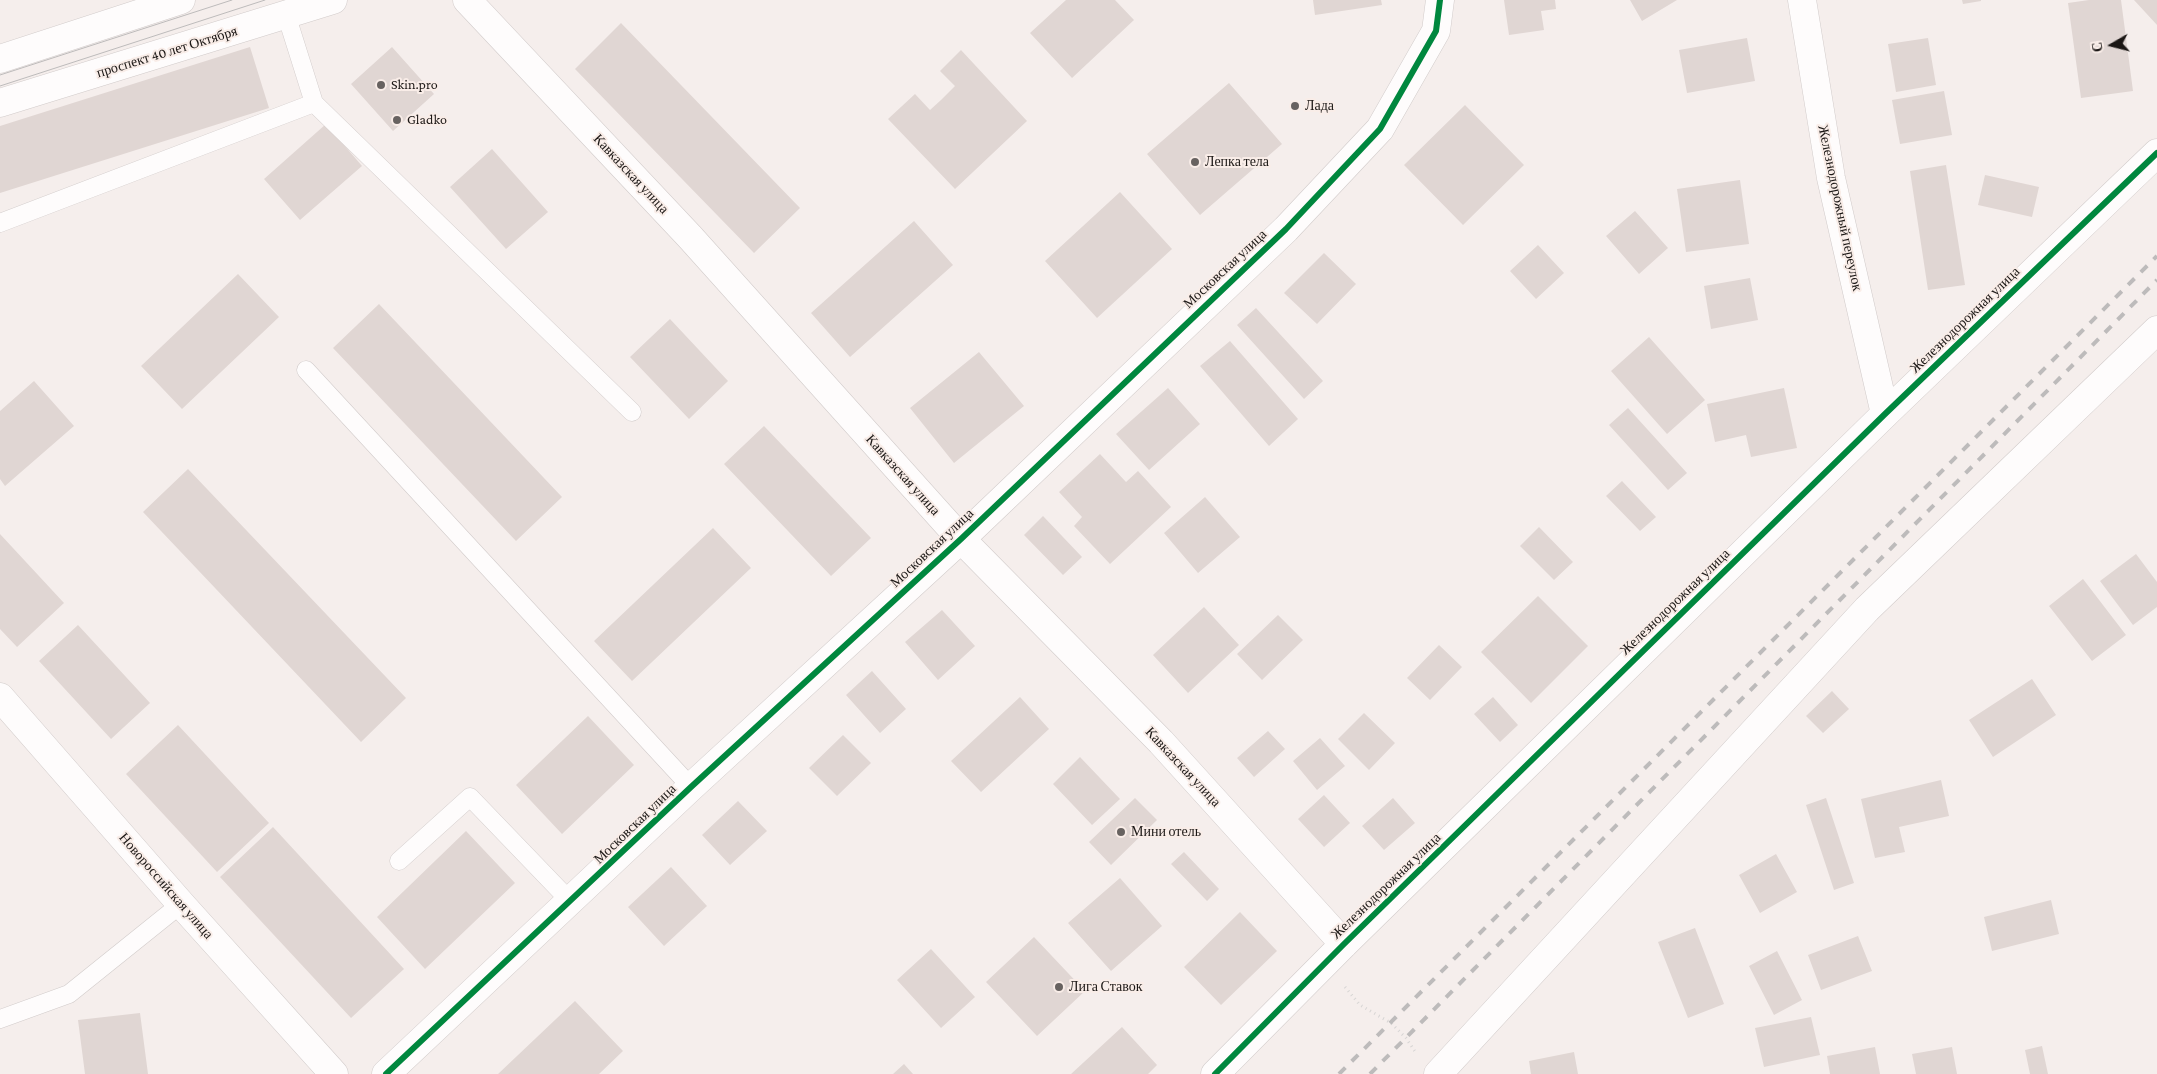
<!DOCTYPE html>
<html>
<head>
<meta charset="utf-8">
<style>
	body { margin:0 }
	#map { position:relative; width:2157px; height:1074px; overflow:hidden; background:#f5eeec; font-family:"Crimson Pro",serif }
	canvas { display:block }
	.north { position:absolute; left:2087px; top:20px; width:50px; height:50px; -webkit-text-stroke:4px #f9ede8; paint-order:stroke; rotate:262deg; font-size:14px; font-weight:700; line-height:20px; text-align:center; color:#1b1715 }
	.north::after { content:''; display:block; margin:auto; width:18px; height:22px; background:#1b1715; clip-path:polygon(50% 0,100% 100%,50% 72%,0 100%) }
</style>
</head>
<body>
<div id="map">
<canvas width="2157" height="1074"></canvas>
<div class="north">С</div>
</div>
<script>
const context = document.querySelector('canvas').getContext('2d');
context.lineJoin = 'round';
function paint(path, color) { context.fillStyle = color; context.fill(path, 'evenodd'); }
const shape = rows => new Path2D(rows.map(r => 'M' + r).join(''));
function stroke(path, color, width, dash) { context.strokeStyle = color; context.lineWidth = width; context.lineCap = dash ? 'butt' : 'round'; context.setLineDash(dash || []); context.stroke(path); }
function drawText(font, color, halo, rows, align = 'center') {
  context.font = font + ' "Crimson Pro",serif'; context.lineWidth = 4; context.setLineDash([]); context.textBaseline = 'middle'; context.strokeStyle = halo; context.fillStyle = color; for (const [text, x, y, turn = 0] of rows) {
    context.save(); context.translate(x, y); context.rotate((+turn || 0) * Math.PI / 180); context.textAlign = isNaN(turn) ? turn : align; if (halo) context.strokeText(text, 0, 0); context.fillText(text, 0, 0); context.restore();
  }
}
const building = shape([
	[1066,0,1115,0,1134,20,1072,78,1030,33],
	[1313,0,1381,0,1382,5,1315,15],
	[1504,0,1555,0,1556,9,1541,11,1544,30,1509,35],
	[1630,0,1677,0,1642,21],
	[1962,0,1981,0,1981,1,1963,4],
	[2089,0,2121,0,2133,91,2081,98,2068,3],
	[2134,0,2157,0,2157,25],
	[621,23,800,208,754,253,575,69],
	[1747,38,1755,81,1687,93,1679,50],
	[1928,38,1936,85,1896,92,1888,44],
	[250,47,269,108,0,193,0,126],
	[392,47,434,94,393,131,351,84],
	[961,50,1027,121,955,189,888,119,915,94,930,110,941,100,955,86,940,71],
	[1229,83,1282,144,1200,215,1147,154],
	[1944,91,1952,135,1900,144,1892,100],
	[1465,105,1524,165,1463,225,1404,165],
	[326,124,362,166,300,220,264,179],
	[492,149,548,212,506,249,450,187],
	[1946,165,1965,285,1928,290,1910,171],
	[1985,175,2039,187,2032,217,1978,205],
	[1740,180,1749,244,1686,252,1677,189],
	[1120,192,1172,249,1097,318,1045,261],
	[1635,211,1668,248,1639,274,1606,236],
	[914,221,953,265,850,357,811,313],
	[1538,245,1564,273,1536,299,1510,271],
	[1324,253,1356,284,1317,324,1284,293],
	[238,274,279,317,182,409,141,366],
	[1750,278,1758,320,1711,329,1704,286],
	[379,304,562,497,516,541,333,348],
	[1256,308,1323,381,1304,399,1237,325],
	[670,319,728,381,689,419,630,357],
	[1649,337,1705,400,1667,434,1611,371],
	[1230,341,1298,419,1269,446,1200,366],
	[979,352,1024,406,954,463,910,408],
	[34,381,74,426,5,486,0,479,0,411],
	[1168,388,1200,424,1149,470,1116,434],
	[1784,388,1797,448,1751,457,1746,435,1715,442,1707,404],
	[1628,408,1687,473,1668,490,1609,425],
	[764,426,871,538,831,576,724,464],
	[1100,454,1126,482,1138,471,1171,507,1110,564,1074,526,1082,517,1059,492],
	[188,469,406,698,361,742,143,512],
	[1622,481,1656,517,1640,531,1606,496],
	[1205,497,1240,537,1198,573,1164,533],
	[1043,516,1082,557,1063,575,1024,535],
	[1539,527,1573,562,1554,580,1520,546],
	[713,528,751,568,632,681,594,641],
	[0,534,64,603,17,647,0,629],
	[2136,554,2157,582,2157,607,2133,625,2100,581],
	[2083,579,2126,635,2092,661,2049,606],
	[1538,596,1588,646,1531,703,1481,652],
	[1204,607,1239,645,1188,693,1153,655],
	[942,610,975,646,938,680,905,642],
	[1278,615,1303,640,1262,680,1237,654],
	[78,625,150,703,111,739,39,661],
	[1439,645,1462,667,1430,700,1407,678],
	[872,671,906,709,880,733,846,695],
	[2032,679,2056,715,1993,757,1969,720],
	[1832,691,1849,709,1823,733,1806,716],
	[1020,697,1049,729,981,792,951,761],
	[1493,697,1518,725,1500,742,1474,714],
	[1364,713,1395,743,1369,770,1338,739],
	[588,716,634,765,562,834,516,785],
	[178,725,269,823,217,872,126,774],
	[1268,731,1285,749,1254,777,1237,758],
	[843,735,871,763,837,796,809,768],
	[1320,738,1345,766,1317,790,1293,761],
	[1080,757,1120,799,1092,825,1053,784],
	[1941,780,1949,816,1899,827,1905,852,1875,858,1861,799],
	[1324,795,1350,823,1324,847,1298,819],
	[1135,798,1157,820,1111,865,1089,842],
	[1393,798,1415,823,1384,850,1362,826],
	[1826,798,1854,883,1834,890,1806,805],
	[738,801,767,831,730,865,702,835],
	[273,827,404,969,351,1018,220,877],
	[466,831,515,883,425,969,377,917],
	[1184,852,1219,889,1207,901,1171,864],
	[1776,854,1797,892,1760,913,1739,875],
	[671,867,707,906,664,946,628,907],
	[1120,878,1162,926,1111,971,1068,923],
	[2051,900,2059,934,1992,951,1984,917],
	[1240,912,1277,951,1221,1005,1184,967],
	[1695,928,1724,1004,1688,1018,1658,942],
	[1858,936,1872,971,1821,990,1808,955],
	[1034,937,1085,991,1037,1036,986,982],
	[931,949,975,997,941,1028,897,980],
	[1777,951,1802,1000,1774,1015,1749,966],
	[575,1001,623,1051,599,1074,498,1074],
	[140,1013,148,1074,85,1074,78,1020],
	[1811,1017,1820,1055,1764,1067,1755,1028],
	[1122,1027,1157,1065,1148,1074,1071,1074],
	[2042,1046,2048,1074,2030,1074,2025,1050],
	[1875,1047,1880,1074,1830,1074,1827,1056],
	[1952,1047,1957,1074,1916,1074,1912,1054],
	[1574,1052,1578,1074,1531,1074,1529,1061],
	[904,1064,913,1074,893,1074]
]);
const path = shape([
	[1345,987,1360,1005,1391,1023,1406,1038,1416,1053]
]);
const lane = shape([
	[314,103,632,412],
	[0,223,314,103,286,14],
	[306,370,691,787],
	[399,861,470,797,571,902],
	[0,1019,69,994,181,904]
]);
const street = shape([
	[1802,0,1831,178,1885,414],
	[961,539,1161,742,1344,944],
	[0,697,181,904,334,1074],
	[1215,1074,1344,944,1885,414,2157,153],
	[1438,1074,1867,609,2157,330]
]);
const secondary = shape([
	[467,0,690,237,961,539],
	[0,59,181,0],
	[0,103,333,0],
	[386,1074,691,787,961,539,1286,229,1380,129,1436,31,1440,0]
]);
const tram = shape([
	[0,75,232,0],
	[0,86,265,0]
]);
const rail = shape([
	[1339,1074,2157,256],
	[1370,1074,2157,280]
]);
const cycleway = shape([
	[386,1074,691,787,961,539,1286,229,1380,129,1436,31,1440,0],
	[1215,1074,1344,944,1885,414,2157,153]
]);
const markers = [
	[381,85,5,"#676260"],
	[1295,106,5,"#676260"],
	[397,120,5,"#676260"],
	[1195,162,5,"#676260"],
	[1121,832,5,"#676260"],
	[1059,987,5,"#676260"]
];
const streetNames = [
	["проспект 40 лет Октября",167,52,-17],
	["Кавказская улица",631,174,47],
	["Железнодорожный переулок",1840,208,78],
	["Московская улица",1225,269,-43],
	["Железнодорожная улица",1965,320,-44],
	["Кавказская улица",903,475,48],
	["Московская улица",932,548,-43],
	["Железнодорожная улица",1675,602,-44],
	["Кавказская улица",1183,767,47],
	["Московская улица",635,824,-44],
	["Новороссийская улица",166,886,49],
	["Железнодорожная улица",1386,886,-44]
];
const poiNames = [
	["Skin.pro",391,85],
	["Лада",1305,106],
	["Gladko",407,120],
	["Лепка тела",1205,162],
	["Мини отель",1131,832],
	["Лига Ставок",1069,987]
];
paint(building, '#e0d6d3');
stroke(lane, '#d1cbca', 19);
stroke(street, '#d1cbca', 29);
stroke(secondary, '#d1cbca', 29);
stroke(path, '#d7d5d4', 3, [1, 4]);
stroke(lane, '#fefcfc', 18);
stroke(street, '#fefcfc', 28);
stroke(secondary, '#fefcfc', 28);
stroke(tram, '#bdbbbb', 1);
stroke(rail, '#bdbbbb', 4, [9, 9]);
stroke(cycleway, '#00873e', 6);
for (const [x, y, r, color] of markers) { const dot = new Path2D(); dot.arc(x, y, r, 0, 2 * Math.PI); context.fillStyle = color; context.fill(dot); stroke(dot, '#f9ede8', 2); }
drawText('14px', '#1b1715', '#f9ede8', streetNames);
drawText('14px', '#1b1715', '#f9ede8', poiNames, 'left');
</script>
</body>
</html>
